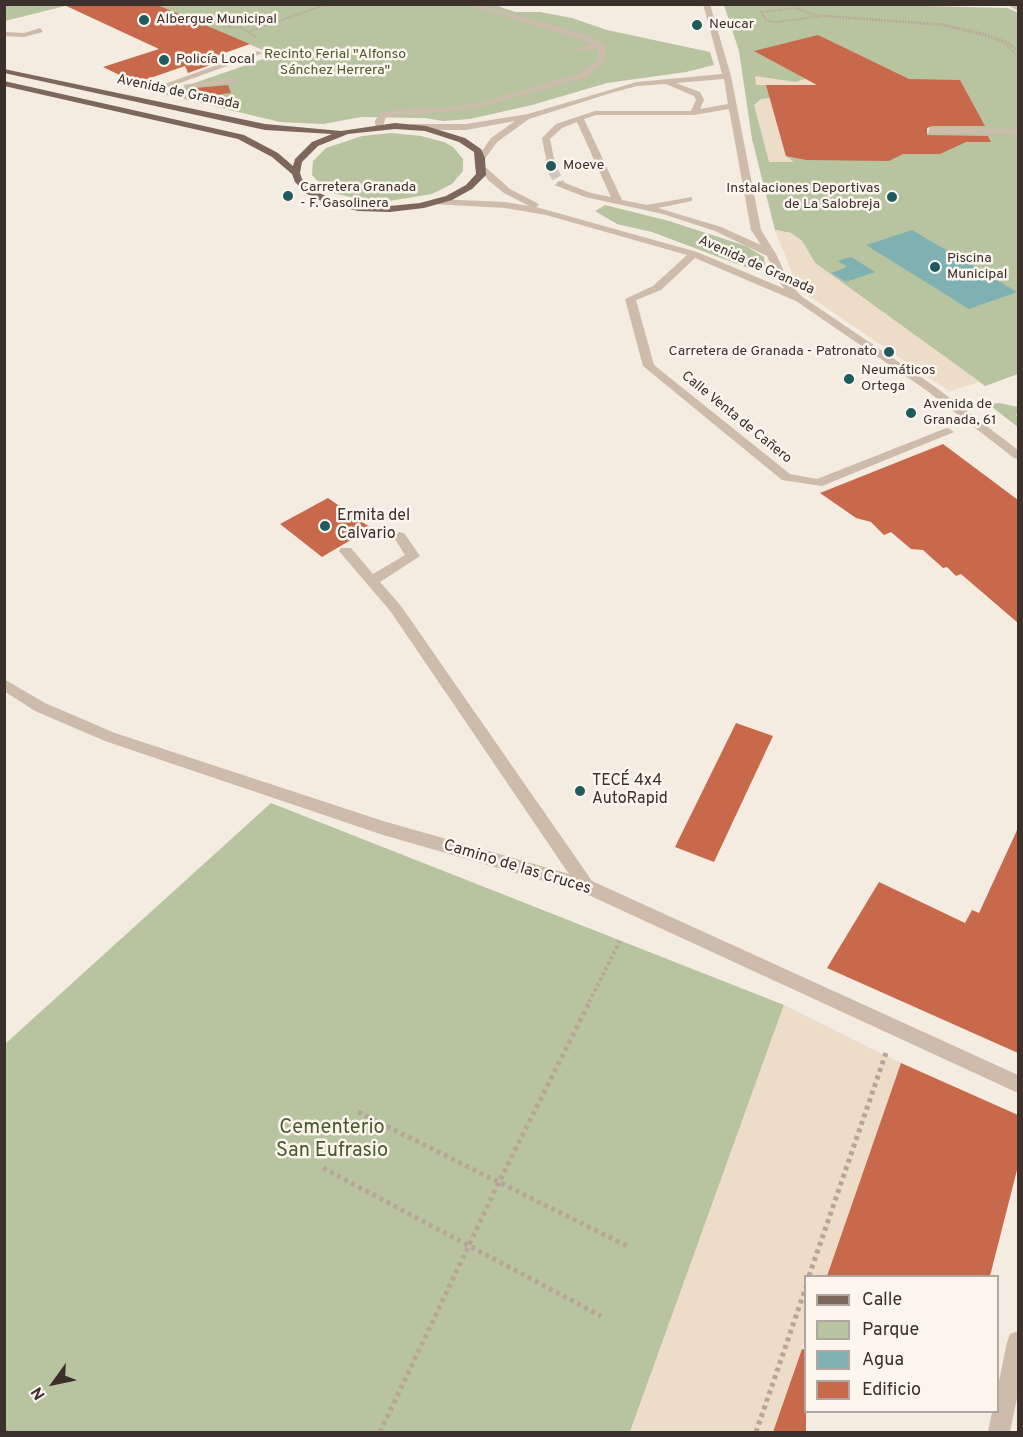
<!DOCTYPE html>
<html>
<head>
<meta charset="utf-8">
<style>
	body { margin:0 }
	#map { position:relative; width:1023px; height:1437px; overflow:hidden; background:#f4ebe1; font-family:Overpass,sans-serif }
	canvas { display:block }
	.frame { position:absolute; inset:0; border:6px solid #3b302b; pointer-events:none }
	.legend { position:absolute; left:804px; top:1275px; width:195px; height:138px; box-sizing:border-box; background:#fbf5ee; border:2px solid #aea6a0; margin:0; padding:8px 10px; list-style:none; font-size:18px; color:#3b302b }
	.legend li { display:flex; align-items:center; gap:12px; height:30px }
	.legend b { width:30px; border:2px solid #aea6a0 }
	.north { position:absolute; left:24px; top:1353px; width:60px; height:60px; -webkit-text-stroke:4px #fbf5ee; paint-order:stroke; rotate:237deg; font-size:16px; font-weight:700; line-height:24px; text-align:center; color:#3b302b }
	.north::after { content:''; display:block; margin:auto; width:21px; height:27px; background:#3b302b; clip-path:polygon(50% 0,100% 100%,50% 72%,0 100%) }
</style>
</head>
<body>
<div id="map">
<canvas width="1023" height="1437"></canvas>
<div class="frame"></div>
<ul class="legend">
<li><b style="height:8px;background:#7d675c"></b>Calle</li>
<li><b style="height:16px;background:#b8c4a0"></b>Parque</li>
<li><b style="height:16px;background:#7fb0b2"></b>Agua</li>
<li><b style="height:16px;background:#c8694b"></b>Edificio</li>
</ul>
<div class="north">N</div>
</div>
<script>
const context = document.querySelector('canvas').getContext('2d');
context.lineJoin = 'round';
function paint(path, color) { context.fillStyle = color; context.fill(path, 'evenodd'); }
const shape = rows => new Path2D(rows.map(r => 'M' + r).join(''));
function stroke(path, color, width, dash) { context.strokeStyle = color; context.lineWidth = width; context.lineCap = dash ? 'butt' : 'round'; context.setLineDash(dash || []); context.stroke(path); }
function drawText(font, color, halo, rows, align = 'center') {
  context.font = font + ' Overpass,sans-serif'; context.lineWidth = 5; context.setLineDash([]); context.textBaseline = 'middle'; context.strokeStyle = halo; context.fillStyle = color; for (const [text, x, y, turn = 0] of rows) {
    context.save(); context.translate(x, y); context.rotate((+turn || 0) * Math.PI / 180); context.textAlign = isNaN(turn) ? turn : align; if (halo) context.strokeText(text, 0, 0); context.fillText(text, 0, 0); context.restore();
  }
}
const green = shape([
	[61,4,65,6,5,21,4,5],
	[155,5,495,5,515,12,540,12,572,18,607,30,710,52,714,65,686,72,607,83,532,105,470,119,443,121,425,118,361,117,323,124,280,122,163,94,275,55],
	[724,5,883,5,1008,8,1018,13,1018,374,985,386,815,263,802,241,791,233,775,230,752,139,739,51],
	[392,133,421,136,444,142,453,147,463,159,463,171,452,184,432,194,389,201,359,199,333,193,323,187,312,175,313,161,326,148,362,136],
	[605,205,669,221,746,246,764,257,765,266,748,268,652,232,617,224,595,211],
	[999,403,1018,407,1018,414,1016,415,1018,418,1018,427,988,404],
	[271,803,784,1005,630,1432,5,1432,5,1044]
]);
const plaza = shape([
	[755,76,796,82,807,78,898,76,910,79,932,133,897,133,772,105,786,156,794,162,769,162,754,105,761,99,770,98,768,85,756,85],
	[775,230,791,233,802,241,815,263,980,382,949,391,809,296,797,285],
	[784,1005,901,1063,827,1276,806,1276,805,1339,773,1432,630,1432]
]);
const water = shape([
	[912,230,1017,292,969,309,866,245],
	[850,257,851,257,875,272,846,282,831,273,847,267,838,261]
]);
const building = shape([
	[62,4,155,4,250,44,216,56,219,62,188,73,185,66,136,83,103,67,159,49],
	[818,35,909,79,960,80,985,126,932,126,927,128,927,135,988,136,991,142,966,142,940,154,903,154,889,161,806,160,786,156,766,85,817,85,754,51],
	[228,85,231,93,198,97,195,88],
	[943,444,1018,500,1018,623,961,574,956,576,947,567,943,568,923,550,911,549,891,532,884,535,871,522,856,518,820,493],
	[328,498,371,528,322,557,280,524],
	[736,723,773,736,714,862,675,847],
	[1018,828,1018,1053,827,968,879,882,965,923,972,910,979,913],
	[901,1063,1018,1115,1018,1166,990,1276,827,1276],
	[802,1349,806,1350,806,1432,773,1432]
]);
const minorTunnel = shape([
	[552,169,560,184]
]);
const pathFar2 = shape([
	[216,25,241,28,248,32],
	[256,37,248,32,327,4],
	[275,49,296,63],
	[1018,51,1007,42,986,34,940,24,815,15,795,8,761,12,767,21,777,22,822,16,940,25,987,36,1004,43,1018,56]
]);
const pathFar1 = shape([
	[589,1002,620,941]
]);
const path = shape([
	[358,1112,627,1246],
	[323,1168,601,1316],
	[809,1276,886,1053],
	[4,1430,8,1432],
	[380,1432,499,1182,590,1001],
	[756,1432,806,1287]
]);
const minor = shape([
	[464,4,477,4,590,36,606,47,606,61,586,77,487,105,462,110,386,117,382,129,376,129,375,121,380,113,396,110,462,106,486,101,580,73,598,60,598,49,575,50,571,48,593,45,584,40,464,4],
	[703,4,710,4,731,76,761,230,776,254,788,280,801,296,934,386,1018,450,1018,459,1014,458,926,390,796,301,695,258,661,290,636,300,654,365,790,474,817,479,944,429,948,428,954,432,822,486,782,480,643,366,625,299,653,286,687,255,546,215,505,208,433,204,433,200,436,199,505,202,529,206,504,193,489,181,479,168,483,165,510,189,537,203,539,205,536,207,697,252,785,289,778,281,767,256,715,231,663,214,585,197,557,186,557,182,560,181,591,193,611,197,577,122,562,128,550,139,556,169,552,172,548,169,542,138,556,124,595,111,691,111,696,100,694,96,666,84,637,86,611,93,529,119,497,142,484,160,481,161,477,158,491,138,515,121,466,130,411,130,407,127,411,124,466,124,528,114,637,82,722,74,703,4],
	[724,79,728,104,700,109,704,100,700,92,676,83,724,79],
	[729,109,751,230,761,245,721,227,658,208,692,201,692,197,647,205,622,200,584,119,596,115,694,115,729,109],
	[1006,4,1015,4,1018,6,1018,11,1006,4],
	[40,28,43,32,24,37,4,36,4,32,24,33,40,28],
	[256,51,263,53,155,92,148,90,256,51],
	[233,78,236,78,236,82,187,87,183,85,233,78],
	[932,128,1018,129,1018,134,929,133,929,129,932,128],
	[399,532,404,533,420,556,380,582,401,606,592,881,1018,1075,1018,1093,582,892,383,835,105,741,35,711,4,691,4,679,45,703,115,733,383,821,569,874,391,612,339,551,341,548,351,548,373,574,405,555,393,536,399,532],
	[1018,1331,1018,1393,1010,1432,988,1432,992,1412,998,1412,998,1386,1007,1342,1010,1334,1018,1331]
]);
const major = shape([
	[4,69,265,124,341,131,395,123,426,126,465,138,481,149,485,158,486,175,472,189,452,200,424,208,390,212,358,211,328,204,307,194,295,182,292,174,272,157,238,139,4,86,4,81,244,135,278,153,293,166,295,159,312,142,332,134,265,130,4,73,4,69],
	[395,129,425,131,459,142,474,152,476,174,466,185,446,196,420,203,390,206,358,205,334,200,313,190,302,179,300,173,302,162,318,146,348,134,395,129]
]);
const markers = [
	[144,20,6,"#1f5a5e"],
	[697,25,6,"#1f5a5e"],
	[164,60,6,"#1f5a5e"],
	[551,166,6,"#1f5a5e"],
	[288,196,6,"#1f5a5e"],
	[892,197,6,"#1f5a5e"],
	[935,267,6,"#1f5a5e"],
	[889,352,6,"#1f5a5e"],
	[849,379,6,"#1f5a5e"],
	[911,413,6,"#1f5a5e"],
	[325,526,6,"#1f5a5e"],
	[580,791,6,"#1f5a5e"]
];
const farPoinames = [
	["Albergue Municipal",156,20],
	["Neucar",709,25],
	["Policía Local",176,60],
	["Moeve",563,166],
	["Carretera Granada",300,188],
	["- F. Gasolinera",300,204],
	["Instalaciones Deportivas",880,189,"right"],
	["de La Salobreja",880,205,"right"],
	["Piscina",947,259],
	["Municipal",947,275],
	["Carretera de Granada - Patronato",877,352,"right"],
	["Neumáticos",861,371],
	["Ortega",861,387],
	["Avenida de",923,405],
	["Granada, 61",923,421]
];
const farParknames = [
	["Recinto Ferial \"Alfonso",335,55],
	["Sánchez Herrera\"",335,71]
];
const farStreetnames = [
	["Avenida de Granada",178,93,12],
	["Avenida de Granada",756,266,24],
	["Calle Venta de Cañero",736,418,39]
];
const poiNames = [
	["Ermita del",337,517],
	["Calvario",337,535],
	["TECÉ 4x4",592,782],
	["AutoRapid",592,800]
];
const streetNames = [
	["Camino de las Cruces",517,868,17]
];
const nearParknames = [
	["Cementerio",332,1129],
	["San Eufrasio",332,1152]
];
paint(green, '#b8c4a0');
paint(plaza, '#ecdcc8');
paint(water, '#7fb0b2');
paint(building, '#c8694b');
stroke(minorTunnel, '#cfc6bd', 10, [10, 5]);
stroke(pathFar2, '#b9a596', 2, [1.5, 1.5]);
stroke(pathFar1, '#b9a596', 4, [3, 3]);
stroke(path, '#b9a596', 5, [4, 4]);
paint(minor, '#cdbbac');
paint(major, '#7d675c');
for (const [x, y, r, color] of markers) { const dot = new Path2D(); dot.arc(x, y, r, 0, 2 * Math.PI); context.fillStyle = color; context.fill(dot); stroke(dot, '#fbf5ee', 2); }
drawText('14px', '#3b302b', '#fbf5ee', farPoinames, 'left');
drawText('14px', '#4a5a2e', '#fbf5ee', farParknames);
drawText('14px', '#3b302b', '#fbf5ee', farStreetnames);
drawText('16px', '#3b302b', '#fbf5ee', poiNames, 'left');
drawText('16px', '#3b302b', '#fbf5ee', streetNames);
drawText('20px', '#4a5a2e', '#fbf5ee', nearParknames);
</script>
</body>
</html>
